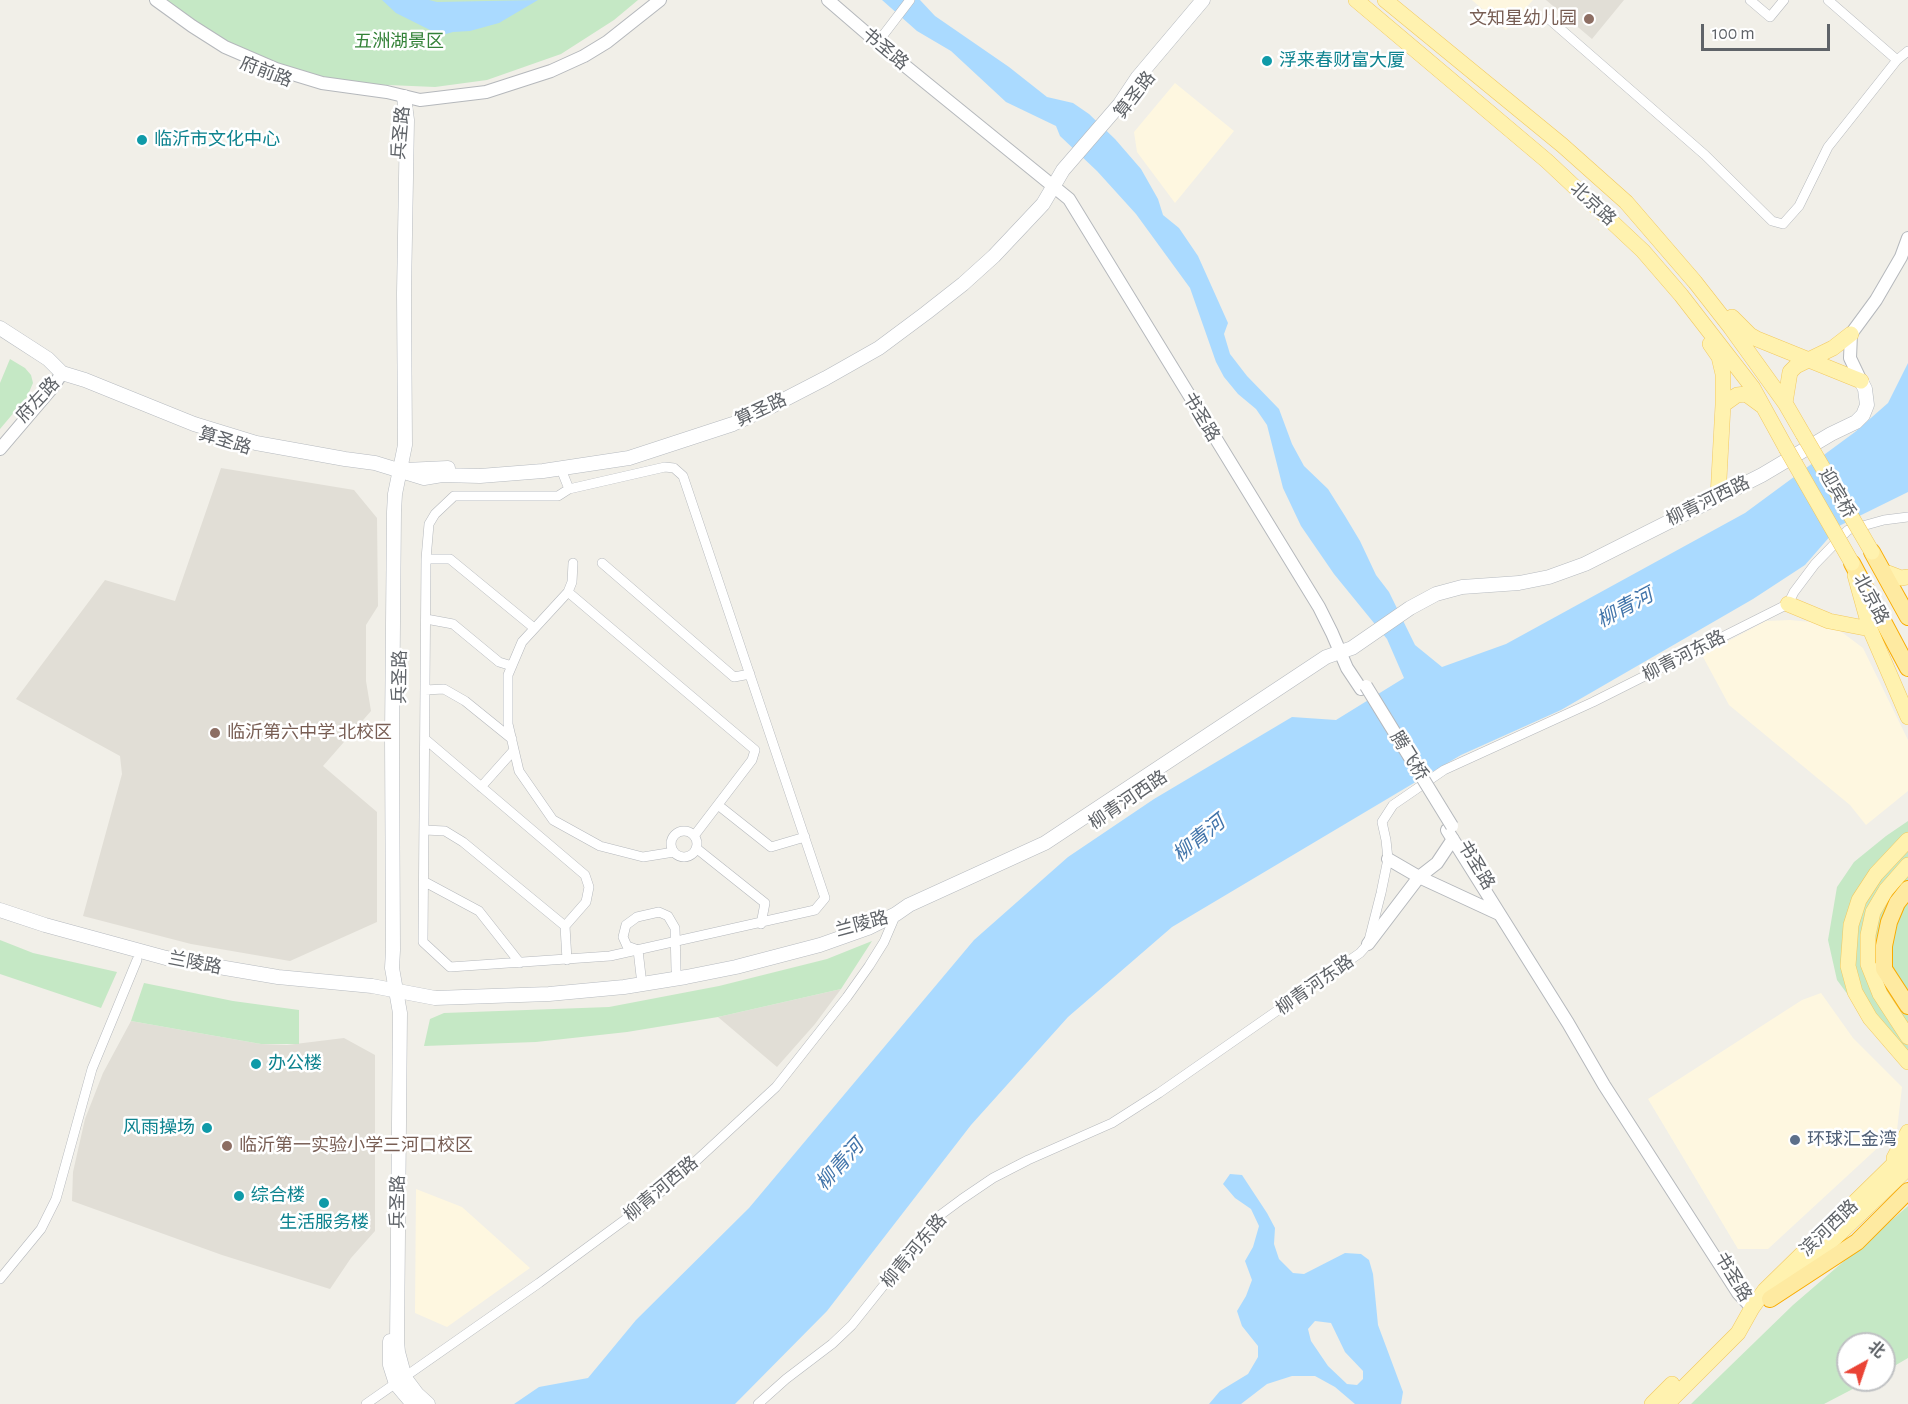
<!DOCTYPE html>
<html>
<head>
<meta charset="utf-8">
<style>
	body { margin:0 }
	#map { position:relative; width:1908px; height:1404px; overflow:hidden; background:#f1efe8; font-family:"Alegreya Sans","Noto Sans SC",sans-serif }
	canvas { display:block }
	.north { position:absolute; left:1836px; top:1332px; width:60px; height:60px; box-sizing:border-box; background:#fff; border:2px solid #bfc1c3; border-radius:50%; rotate:40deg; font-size:16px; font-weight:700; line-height:24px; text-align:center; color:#5f6368 }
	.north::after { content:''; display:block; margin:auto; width:21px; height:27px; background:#ea4335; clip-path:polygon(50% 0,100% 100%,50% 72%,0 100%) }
	.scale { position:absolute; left:1701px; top:24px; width:129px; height:27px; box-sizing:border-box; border:3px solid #5f6368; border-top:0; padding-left:8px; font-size:18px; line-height:21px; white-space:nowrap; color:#5f6368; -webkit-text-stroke:4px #fff; paint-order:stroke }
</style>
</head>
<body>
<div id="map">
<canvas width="1908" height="1404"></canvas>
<div class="north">北</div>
<div class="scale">100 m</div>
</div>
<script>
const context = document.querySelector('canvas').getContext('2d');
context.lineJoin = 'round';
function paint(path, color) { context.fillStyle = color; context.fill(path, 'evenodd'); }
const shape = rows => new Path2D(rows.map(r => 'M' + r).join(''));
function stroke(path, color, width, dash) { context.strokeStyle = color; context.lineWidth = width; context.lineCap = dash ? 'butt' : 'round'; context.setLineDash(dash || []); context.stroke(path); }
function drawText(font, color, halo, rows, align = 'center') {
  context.font = font + ' "Alegreya Sans","Noto Sans SC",sans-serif'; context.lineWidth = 5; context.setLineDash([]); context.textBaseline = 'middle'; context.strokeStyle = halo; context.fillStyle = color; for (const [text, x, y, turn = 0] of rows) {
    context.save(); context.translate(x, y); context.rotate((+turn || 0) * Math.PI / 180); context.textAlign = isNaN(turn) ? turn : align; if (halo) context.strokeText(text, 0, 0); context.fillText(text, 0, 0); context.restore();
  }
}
const commercial = shape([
	[1472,0,1533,0,1506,30],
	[1175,83,1234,131,1175,203,1137,152,1134,132],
	[1790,620,1831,624,1863,648,1908,740,1908,791,1866,825,1850,805,1729,705,1702,655,1766,621],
	[1821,993,1853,1038,1902,1087,1897,1130,1768,1249,1738,1249,1648,1099,1802,1000],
	[416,1189,462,1207,530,1268,447,1327,415,1313]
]);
const education = shape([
	[1546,0,1624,0,1592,39],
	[221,468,354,490,377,518,378,606,366,625,366,681,371,711,323,766,377,812,377,922,290,961,191,944,83,916,122,774,120,756,16,699,105,580,175,601],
	[841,989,815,1024,777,1067,718,1017],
	[131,1021,261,1044,287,1045,344,1038,375,1055,375,1231,351,1258,330,1289,222,1255,72,1201,73,1172,85,1119,103,1073]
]);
const green = shape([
	[165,0,638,0,614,20,561,54,487,80,435,87,365,84,304,73,235,48,180,12],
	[10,359,25,368,31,375,33,383,27,397,0,429,0,383],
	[1908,821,1908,1070,1879,1037,1837,980,1828,940,1837,887,1854,862,1886,836],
	[0,940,33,953,117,972,101,1008,0,974],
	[872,941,841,989,718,1017,627,1032,536,1042,424,1046,430,1019,444,1013,609,1007,719,986,827,959],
	[144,983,233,1001,299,1010,299,1044,261,1044,131,1021],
	[1908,1206,1908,1358,1884,1372,1884,1344,1848,1344,1848,1380,1870,1380,1824,1404,1691,1404,1793,1305]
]);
const water = shape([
	[382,0,429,0,437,2,538,0,499,23,470,31,453,32,446,34,436,33,396,13],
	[882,0,920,0,935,16,1009,67,1047,97,1073,103,1089,114,1115,139,1141,169,1158,199,1163,215,1179,228,1198,256,1228,323,1224,334,1230,354,1247,376,1279,409,1292,444,1304,466,1328,489,1345,516,1360,541,1376,575,1389,592,1415,645,1442,667,1506,644,1745,513,1855,432,1888,403,1908,363,1908,492,1839,526,1805,565,1753,599,1561,710,1461,755,1172,927,1068,1017,971,1125,827,1311,735,1404,514,1404,539,1387,588,1378,636,1320,749,1208,974,940,1068,857,1154,799,1292,717,1336,720,1404,678,1387,639,1334,574,1301,526,1283,488,1267,425,1256,409,1238,394,1224,377,1216,362,1190,288,1136,214,1097,171,1060,136,1056,126,1006,102,951,51,917,31],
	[1230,1174,1242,1175,1267,1213,1275,1228,1274,1244,1279,1259,1293,1273,1304,1274,1345,1253,1361,1254,1369,1260,1373,1274,1378,1325,1403,1392,1401,1404,1355,1404,1335,1387,1315,1376,1292,1376,1267,1384,1241,1404,1209,1404,1220,1391,1248,1374,1258,1357,1258,1346,1242,1326,1237,1311,1246,1296,1252,1280,1245,1261,1253,1247,1259,1226,1251,1209,1235,1198,1223,1184],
	[1315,1321,1331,1323,1345,1352,1363,1371,1363,1379,1357,1385,1347,1384,1328,1366,1311,1341,1308,1329]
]);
const minor = shape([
	[1750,0,1770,17,1784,0],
	[1828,0,1897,60],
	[1549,19,1705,155,1772,221,1783,224,1799,206,1828,147,1897,60,1908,51],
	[881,38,910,0],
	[561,469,569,489,665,467,674,468,683,476,825,898,815,910,610,956,450,967,423,942,426,559,429,524,435,514,454,496,558,496,569,489],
	[426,559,450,559,534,628],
	[573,563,572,582,568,592,522,642,508,675,508,724,519,771,553,820,600,846,643,857,674,852],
	[602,563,734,677,750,674],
	[568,592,755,750,752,760,694,836],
	[426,619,453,624,499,662,512,666],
	[425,690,444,689,465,701,512,739],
	[425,739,585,875,589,887,586,902,565,926,567,960],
	[481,787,514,750],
	[718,805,771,847,805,837],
	[425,830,445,831,463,842,565,926],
	'671 844a13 13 0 1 1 26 0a13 13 0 1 1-26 0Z',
	[696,848,765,903,761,924],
	[425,882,479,911,520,963],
	[641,976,638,950,627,946,623,937,626,925,637,917,659,912,668,916,675,928,676,970],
	[0,1279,41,1229,56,1199,92,1069,137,960],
	[366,1404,539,1283,630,1216,671,1184,776,1087,847,997,869,966,884,942,896,914],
	[758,1404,786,1379,832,1344,852,1325,939,1216,962,1199,993,1178,1028,1160,1112,1123,1159,1093,1360,953,1368,944,1381,893,1388,859,1386,840,1382,822,1393,805,1444,770,1593,702,1788,604,1794,592,1815,564,1848,530,1884,520,1908,517]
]);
const tertiary = shape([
	[156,0,192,26,225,47,276,69,322,83,387,92,420,100,486,92,551,71,584,56,607,42,660,0],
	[828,0,893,56,1069,199,1319,607,1332,633,1347,668,1361,689],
	[1861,381,1850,358,1851,334,1876,300,1901,257,1908,238],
	[0,449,52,388,62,373],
	[1447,830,1568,1023,1604,1085,1738,1293,1752,1308],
	[1388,859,1419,877,1499,914],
	[1368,944,1419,877,1437,863,1453,839]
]);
const secondary = shape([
	[404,97,407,120,404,293,405,445,395,494,394,512,392,735,393,950,392,968,400,1013,397,1342,398,1352,405,1378,417,1394,428,1404],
	[0,328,48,359,62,373,85,380,194,424,256,443,345,459,375,463,424,478,442,475,480,476,543,471,629,458,733,424,768,408,826,378,879,348,926,313,963,284,994,256,1043,204,1063,170,1120,104,1138,77,1203,0],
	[405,470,448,468],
	[0,910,45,925,166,958,278,977,372,986,435,998,549,994,624,987,686,977,736,967,820,945,868,928,896,914,909,905,1045,843,1326,657,1352,648,1410,608,1436,594,1462,587,1519,583,1549,577,1585,564,1762,475,1831,434,1856,422,1863,415,1867,405,1865,389,1861,381],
	[390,1341,390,1365,396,1384,413,1404]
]);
const primary = shape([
	[1356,0,1547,161,1643,251,1681,295,1753,388,1786,448],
	[1385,0,1562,145,1626,202,1695,282,1731,328,1785,403,1803,434],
	[1732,317,1750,335,1757,339,1861,381],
	[1710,344,1719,357,1723,374,1723,405,1718,497],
	[1785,403,1790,372,1796,366,1833,348,1851,334],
	[1723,405,1737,395,1746,394,1761,405],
	[1888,573,1901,578,1908,577],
	[1855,575,1870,629,1908,717],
	[1788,604,1829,621,1870,629],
	[1908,840,1876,874,1859,900,1851,925,1848,966,1855,992,1870,1018,1908,1062],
	[1908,865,1886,890,1873,912,1868,935,1868,964,1880,994,1908,1037],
	[1894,1158,1908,1132],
	[1791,1280,1908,1168],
	[1652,1404,1672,1384],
	[1667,1404,1738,1333,1752,1308,1765,1290,1908,1150]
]);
const trunk = shape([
	[1872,552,1908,617],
	[1852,563,1908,668],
	[1908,889,1897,903,1889,922,1884,946,1884,969,1908,1006],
	[1770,1299,1857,1242,1908,1191]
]);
const tertiaryBridge = shape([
	[1366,686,1452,826]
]);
const primaryBridge = shape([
	[1803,434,1872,552],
	[1786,448,1852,563]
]);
const markers = [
	[1589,19,6,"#8d6e63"],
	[1267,61,6,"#0f9aa8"],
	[142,140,6,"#0f9aa8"],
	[215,733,6,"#8d6e63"],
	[256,1064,6,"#0f9aa8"],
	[207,1128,6,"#0f9aa8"],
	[1795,1140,6,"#5c6f8a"],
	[227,1146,6,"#8d6e63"],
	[239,1196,6,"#0f9aa8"],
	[324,1203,6,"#0f9aa8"]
];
const educationNames = [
	["文知星幼儿园",1577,19,"right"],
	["临沂第六中学 北校区",227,733],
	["临沂第一实验小学三河口校区",239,1146]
];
const parkNames = [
	["五洲湖景区",399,42]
];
const streetNames = [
	["书圣路",885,49,40],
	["府前路",266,72,21],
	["算圣路",1135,95,-52],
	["兵圣路",401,133,-85],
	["北京路",1593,204,43],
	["府左路",38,400,-47],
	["算圣路",761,410,-25],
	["书圣路",1201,417,59],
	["算圣路",225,441,17],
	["迎宾桥",1837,493,60],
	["柳青河西路",1708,501,-26],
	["北京路",1871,599,62],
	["柳青河东路",1684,656,-27],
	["兵圣路",400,677,-89],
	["腾飞桥",1409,756,58],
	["柳青河西路",1128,800,-34],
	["书圣路",1476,865,59],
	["兰陵路",862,924,-15],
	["兰陵路",195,963,11],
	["柳青河东路",1315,985,-35],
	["柳青河西路",661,1189,-40],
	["兵圣路",398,1202,-89],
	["滨河西路",1829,1228,-44],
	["柳青河东路",914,1251,-50],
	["书圣路",1733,1277,59]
];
const cultureNames = [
	["浮来春财富大厦",1279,61],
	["临沂市文化中心",154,140],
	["办公楼",268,1064],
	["风雨操场",195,1128,"right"],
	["综合楼",251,1196],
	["生活服务楼",324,1223,"center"]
];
const serviceNames = [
	["环球汇金湾",1807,1140]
];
const waterNames = [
	["柳青河",1625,608,-28],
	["柳青河",1199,839,-39],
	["柳青河",840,1165,-48]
];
paint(commercial, '#fef7e0');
paint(education, '#e1ded6');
paint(green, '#c5e8c5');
paint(water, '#aadaff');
stroke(minor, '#b5b8bc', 10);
stroke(tertiary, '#b5b8bc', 14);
stroke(secondary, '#b6babf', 15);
stroke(primary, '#f2c960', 16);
stroke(trunk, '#f9ab00', 18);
stroke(minor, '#fff', 9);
stroke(tertiary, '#fff', 12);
stroke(secondary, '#fff', 14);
stroke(primary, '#fff2af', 15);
stroke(trunk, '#feeaa1', 16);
stroke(tertiaryBridge, '#b5b8bc', 14, []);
stroke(primaryBridge, '#f2c960', 16, []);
stroke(tertiaryBridge, '#fff', 12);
stroke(primaryBridge, '#fff2af', 15);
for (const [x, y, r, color] of markers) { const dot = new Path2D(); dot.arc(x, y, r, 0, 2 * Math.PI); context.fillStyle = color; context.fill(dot); stroke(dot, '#fff', 2); }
drawText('18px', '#785e54', '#fff', educationNames, 'left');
drawText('18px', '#348238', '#fff', parkNames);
drawText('18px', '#5f6368', '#fff', streetNames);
drawText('18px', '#0d838f', '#fff', cultureNames, 'left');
drawText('18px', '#4e5e75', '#fff', serviceNames, 'left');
drawText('italic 20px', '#4174aa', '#fff', waterNames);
</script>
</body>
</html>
